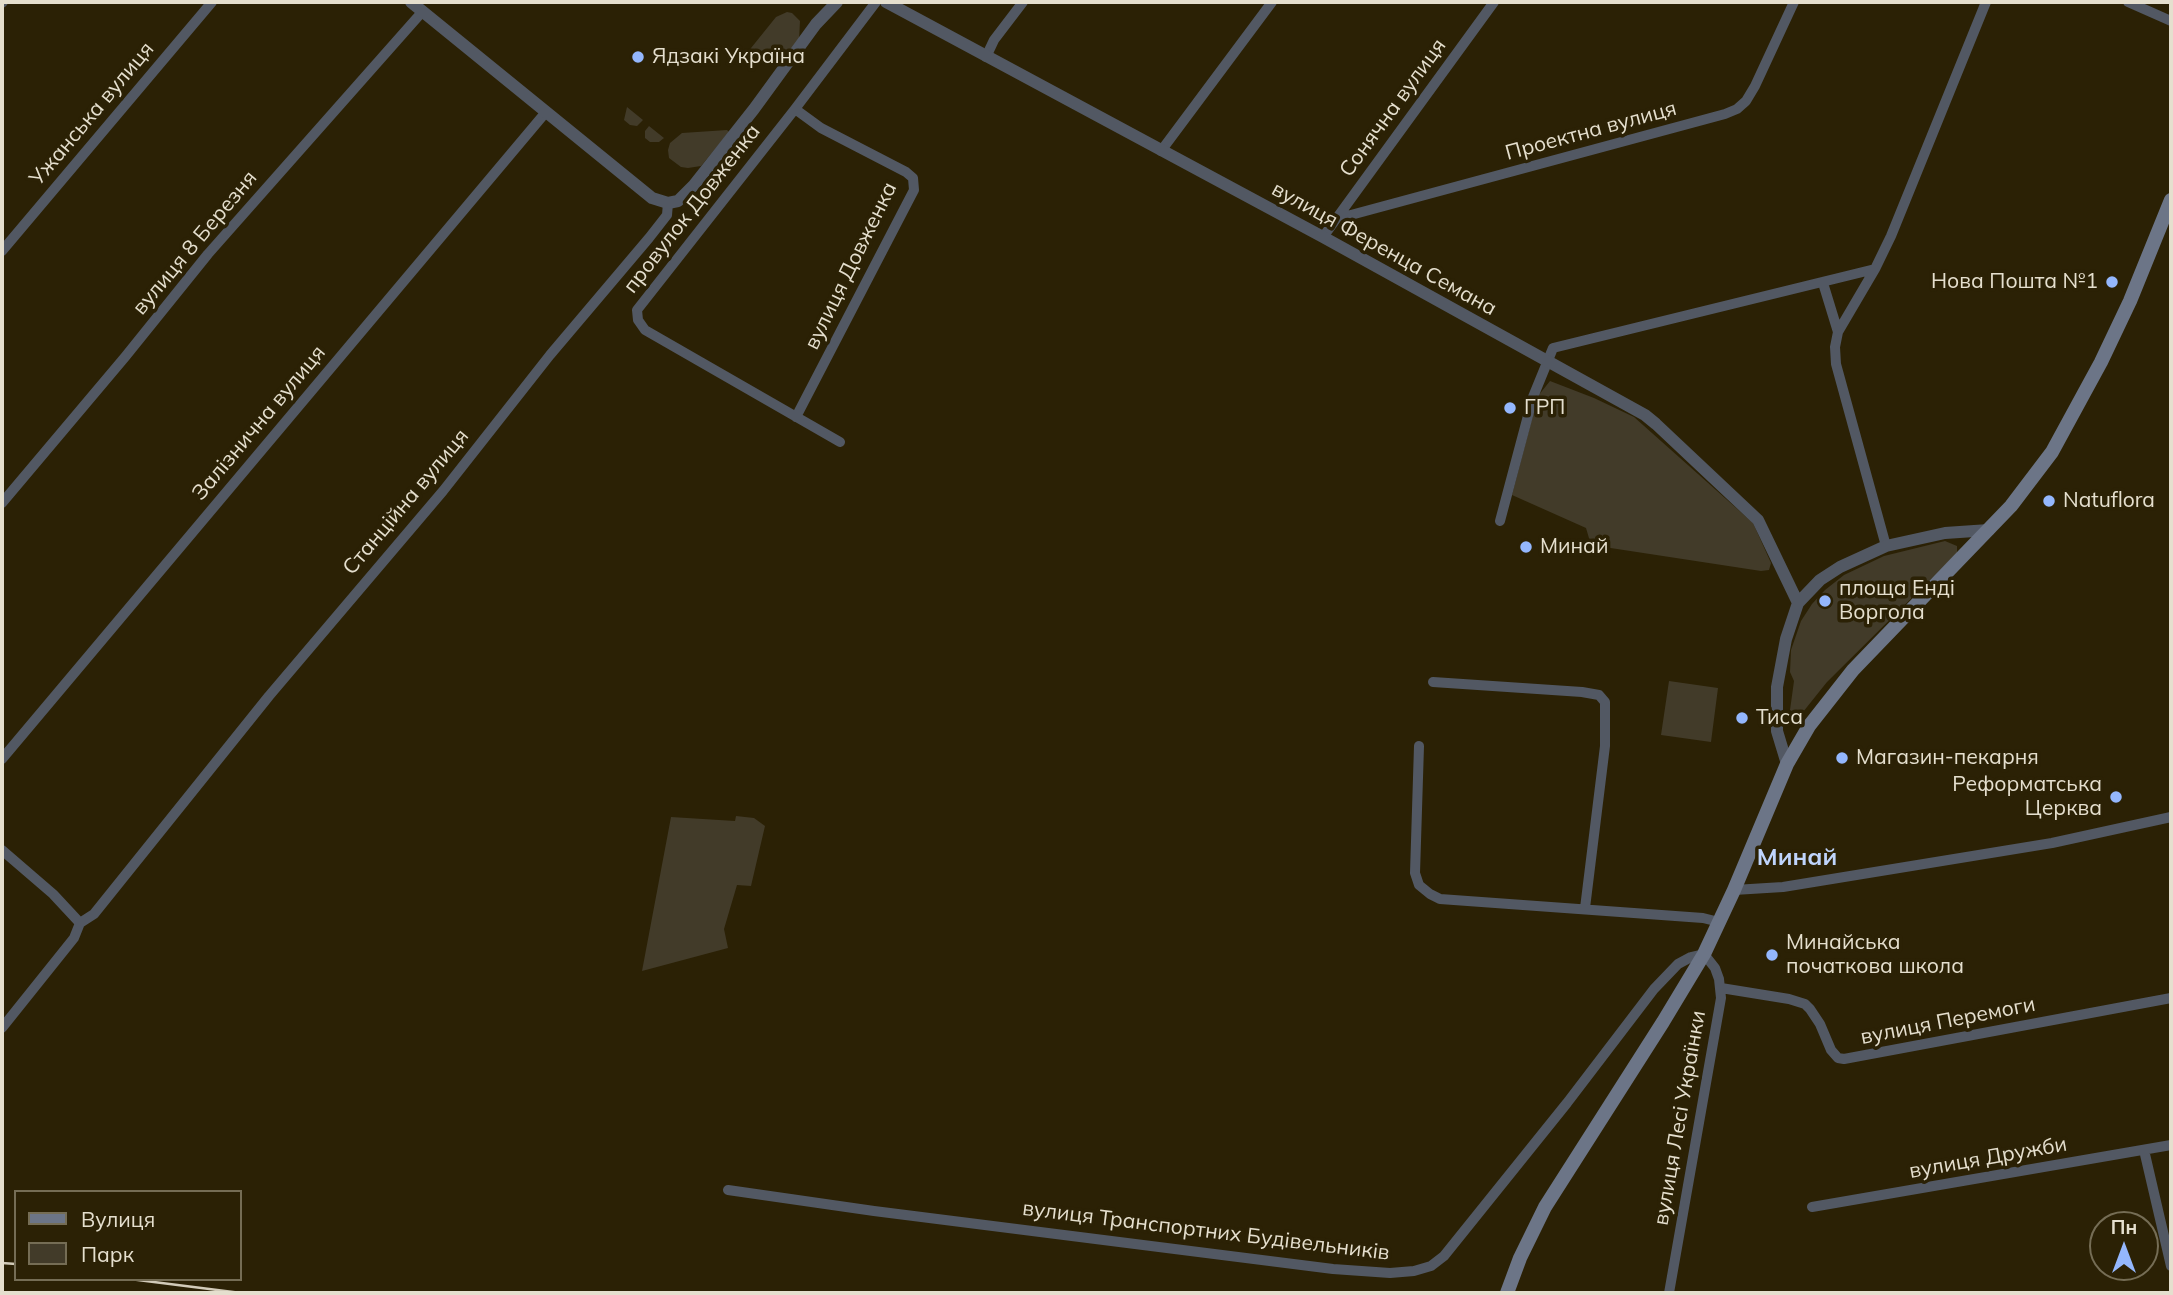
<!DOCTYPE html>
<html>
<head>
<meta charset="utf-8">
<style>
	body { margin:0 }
	#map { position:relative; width:2173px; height:1295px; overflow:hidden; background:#2b2105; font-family:Mulish,sans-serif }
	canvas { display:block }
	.frame { position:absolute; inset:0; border:4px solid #e5dfce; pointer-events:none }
	.legend { position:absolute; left:14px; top:1190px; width:228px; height:91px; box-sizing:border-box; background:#2b2105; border:2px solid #756d55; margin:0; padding:9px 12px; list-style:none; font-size:21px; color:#e5dfce }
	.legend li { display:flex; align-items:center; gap:14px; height:35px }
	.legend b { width:35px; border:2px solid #756d55 }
	.north { position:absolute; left:2089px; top:1211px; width:70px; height:70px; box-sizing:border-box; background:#2b2105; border:2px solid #756d55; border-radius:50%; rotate:0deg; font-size:19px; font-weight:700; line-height:28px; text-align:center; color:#e5dfce }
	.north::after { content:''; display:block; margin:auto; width:24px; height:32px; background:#94b7fd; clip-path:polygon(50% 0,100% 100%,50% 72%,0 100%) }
</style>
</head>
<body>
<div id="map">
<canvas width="2173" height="1295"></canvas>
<div class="frame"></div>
<ul class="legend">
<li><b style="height:9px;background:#6c7587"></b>Вулиця</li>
<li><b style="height:19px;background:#423b29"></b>Парк</li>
</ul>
<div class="north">Пн</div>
</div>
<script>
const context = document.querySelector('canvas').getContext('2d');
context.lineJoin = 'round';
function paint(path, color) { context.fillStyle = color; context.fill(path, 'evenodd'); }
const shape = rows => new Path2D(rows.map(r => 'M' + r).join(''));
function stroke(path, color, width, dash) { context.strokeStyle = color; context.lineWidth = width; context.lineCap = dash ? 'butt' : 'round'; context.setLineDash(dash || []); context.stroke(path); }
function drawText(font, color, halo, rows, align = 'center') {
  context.font = font + ' Mulish,sans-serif'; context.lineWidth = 7; context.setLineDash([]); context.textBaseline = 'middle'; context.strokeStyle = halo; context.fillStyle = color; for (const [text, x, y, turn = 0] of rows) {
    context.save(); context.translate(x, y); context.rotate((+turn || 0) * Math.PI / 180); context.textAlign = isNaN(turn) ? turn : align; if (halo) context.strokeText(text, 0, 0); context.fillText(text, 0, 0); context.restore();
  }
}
const green = shape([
	[787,12,792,13,800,21,799,41,784,58,749,59,747,53,776,17],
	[627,107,643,120,637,126,630,125,624,120],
	[649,126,664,138,659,142,650,142,645,138,645,131],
	[727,130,729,132,701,166,688,168,681,167,669,158,668,150,670,143,682,133],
	[1550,381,1594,398,1634,417,1753,523,1771,563,1769,570,1761,571,1591,545,1586,528,1512,495,1538,396],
	[1945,541,1957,546,1957,553,1827,682,1799,717,1790,710,1794,681,1790,672,1791,650,1801,621,1812,604,1825,590,1844,575,1884,556],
	[1669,681,1718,688,1711,742,1661,735],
	[736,816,754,818,765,826,751,886,737,885,724,929,728,948,642,971,671,817,735,821]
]);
const minor = shape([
	[2128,2,2171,21],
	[2,3,3,2],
	[986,57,994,40,1023,2],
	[795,109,821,128,906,172,913,178,914,190,796,417],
	[1161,151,1272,2],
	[1336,219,1725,114,1737,109,1746,101,1755,86,1794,2],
	[1323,237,1494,2],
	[2,251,212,2],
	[1875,269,1838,332,1835,347,1836,364,1886,546],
	[1823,283,1838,332],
	[840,442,645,330,638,320,637,310,795,109,876,2],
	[2,503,125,357,208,254,423,11],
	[1500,521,1533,397,1553,348,1875,269,1891,236,1986,2],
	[1433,682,1582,692,1599,695,1605,702,1605,746,1585,908],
	[1419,746,1415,873,1419,885,1430,894,1440,899,1703,918,1719,922],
	[2,759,546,112],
	[2,850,53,894,80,923],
	[1734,890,1783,887,2052,843,2171,817],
	[1721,988,1789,999,1805,1004,1810,1009,1820,1024,1831,1050,1838,1058,1844,1059,2171,998],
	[2,1028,74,938,80,923,94,914,269,696,443,491,550,355,649,238,667,215,668,203],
	[2144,1150,2171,1266],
	[728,1190,874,1211,1333,1269,1390,1273,1414,1271,1431,1266,1444,1256,1567,1103,1654,989,1678,964,1691,957,1704,954,1715,968,1719,979,1721,998,1669,1293],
	[1812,1207,2171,1145]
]);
const tertiary = shape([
	[411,2,652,198,668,203,678,201,694,185,754,109,816,24,837,2],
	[886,2,1323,237,1645,415,1656,424,1758,520,1798,603],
	[1787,764,1777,731,1777,687,1786,639,1798,603,1820,580,1840,567,1886,546,1945,533,1989,530]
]);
const secondary = shape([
	[1507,1293,1520,1258,1545,1207,1663,1022,1704,954,1734,890,1787,764,1809,726,1853,670,2011,506,2052,452,2101,362,2130,301,2171,200]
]);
const rail = shape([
	[2,1263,16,1264],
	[130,1279,241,1293]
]);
const markers = [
	[638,57,7,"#94b7fd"],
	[2112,282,7,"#94b7fd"],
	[1510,408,7,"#94b7fd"],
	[2049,501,7,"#94b7fd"],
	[1526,547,7,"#94b7fd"],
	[1825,601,7,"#94b7fd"],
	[1742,718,7,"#94b7fd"],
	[1842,758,7,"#94b7fd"],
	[2116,797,7,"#94b7fd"],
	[1772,955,7,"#94b7fd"]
];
const poiNames = [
	["Ядзакі Україна",652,57],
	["Нова Пошта №1",2098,282,"right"],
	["ГРП",1524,408],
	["Natuflora",2063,501],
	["Минай",1540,547],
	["площа Енді",1839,589],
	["Воргола",1839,613],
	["Тиса",1756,718],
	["Магазин-пекарня",1856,758],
	["Реформатська",2102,785,"right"],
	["Церква",2102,809,"right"],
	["Минайська",1786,943],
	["початкова школа",1786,967]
];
const streetNames = [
	["Сонячна вулиця",1393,108,-54],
	["Ужанська вулиця",92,114,-50],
	["Проектна вулиця",1591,131,-15],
	["провулок Довженка",692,209,-52],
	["вулиця 8 Березня",195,243,-50],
	["вулиця Ференца Семана",1384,249,29],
	["вулиця Довженка",851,266,-64],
	["Залізнична вулиця",259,423,-50],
	["Станційна вулиця",406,502,-50],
	["вулиця Перемоги",1948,1021,-11],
	["вулиця Лесі Українки",1680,1118,-80],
	["вулиця Дружби",1988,1158,-10],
	["вулиця Транспортних Будівельників",1206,1231,7]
];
const quarterNames = [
	["Минай",1797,858]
];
paint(green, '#423b29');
stroke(minor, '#525863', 10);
stroke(tertiary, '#525863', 12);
stroke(secondary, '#6c7587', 14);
stroke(rail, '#d2cbb9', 2.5);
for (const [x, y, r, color] of markers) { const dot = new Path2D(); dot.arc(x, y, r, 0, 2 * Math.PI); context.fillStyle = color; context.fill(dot); stroke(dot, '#2b2105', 2.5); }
drawText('21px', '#e5dfce', '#2b2105', poiNames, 'left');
drawText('21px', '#e5dfce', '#2b2105', streetNames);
drawText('bold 24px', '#bfd4fc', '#2b2105', quarterNames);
</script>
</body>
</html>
